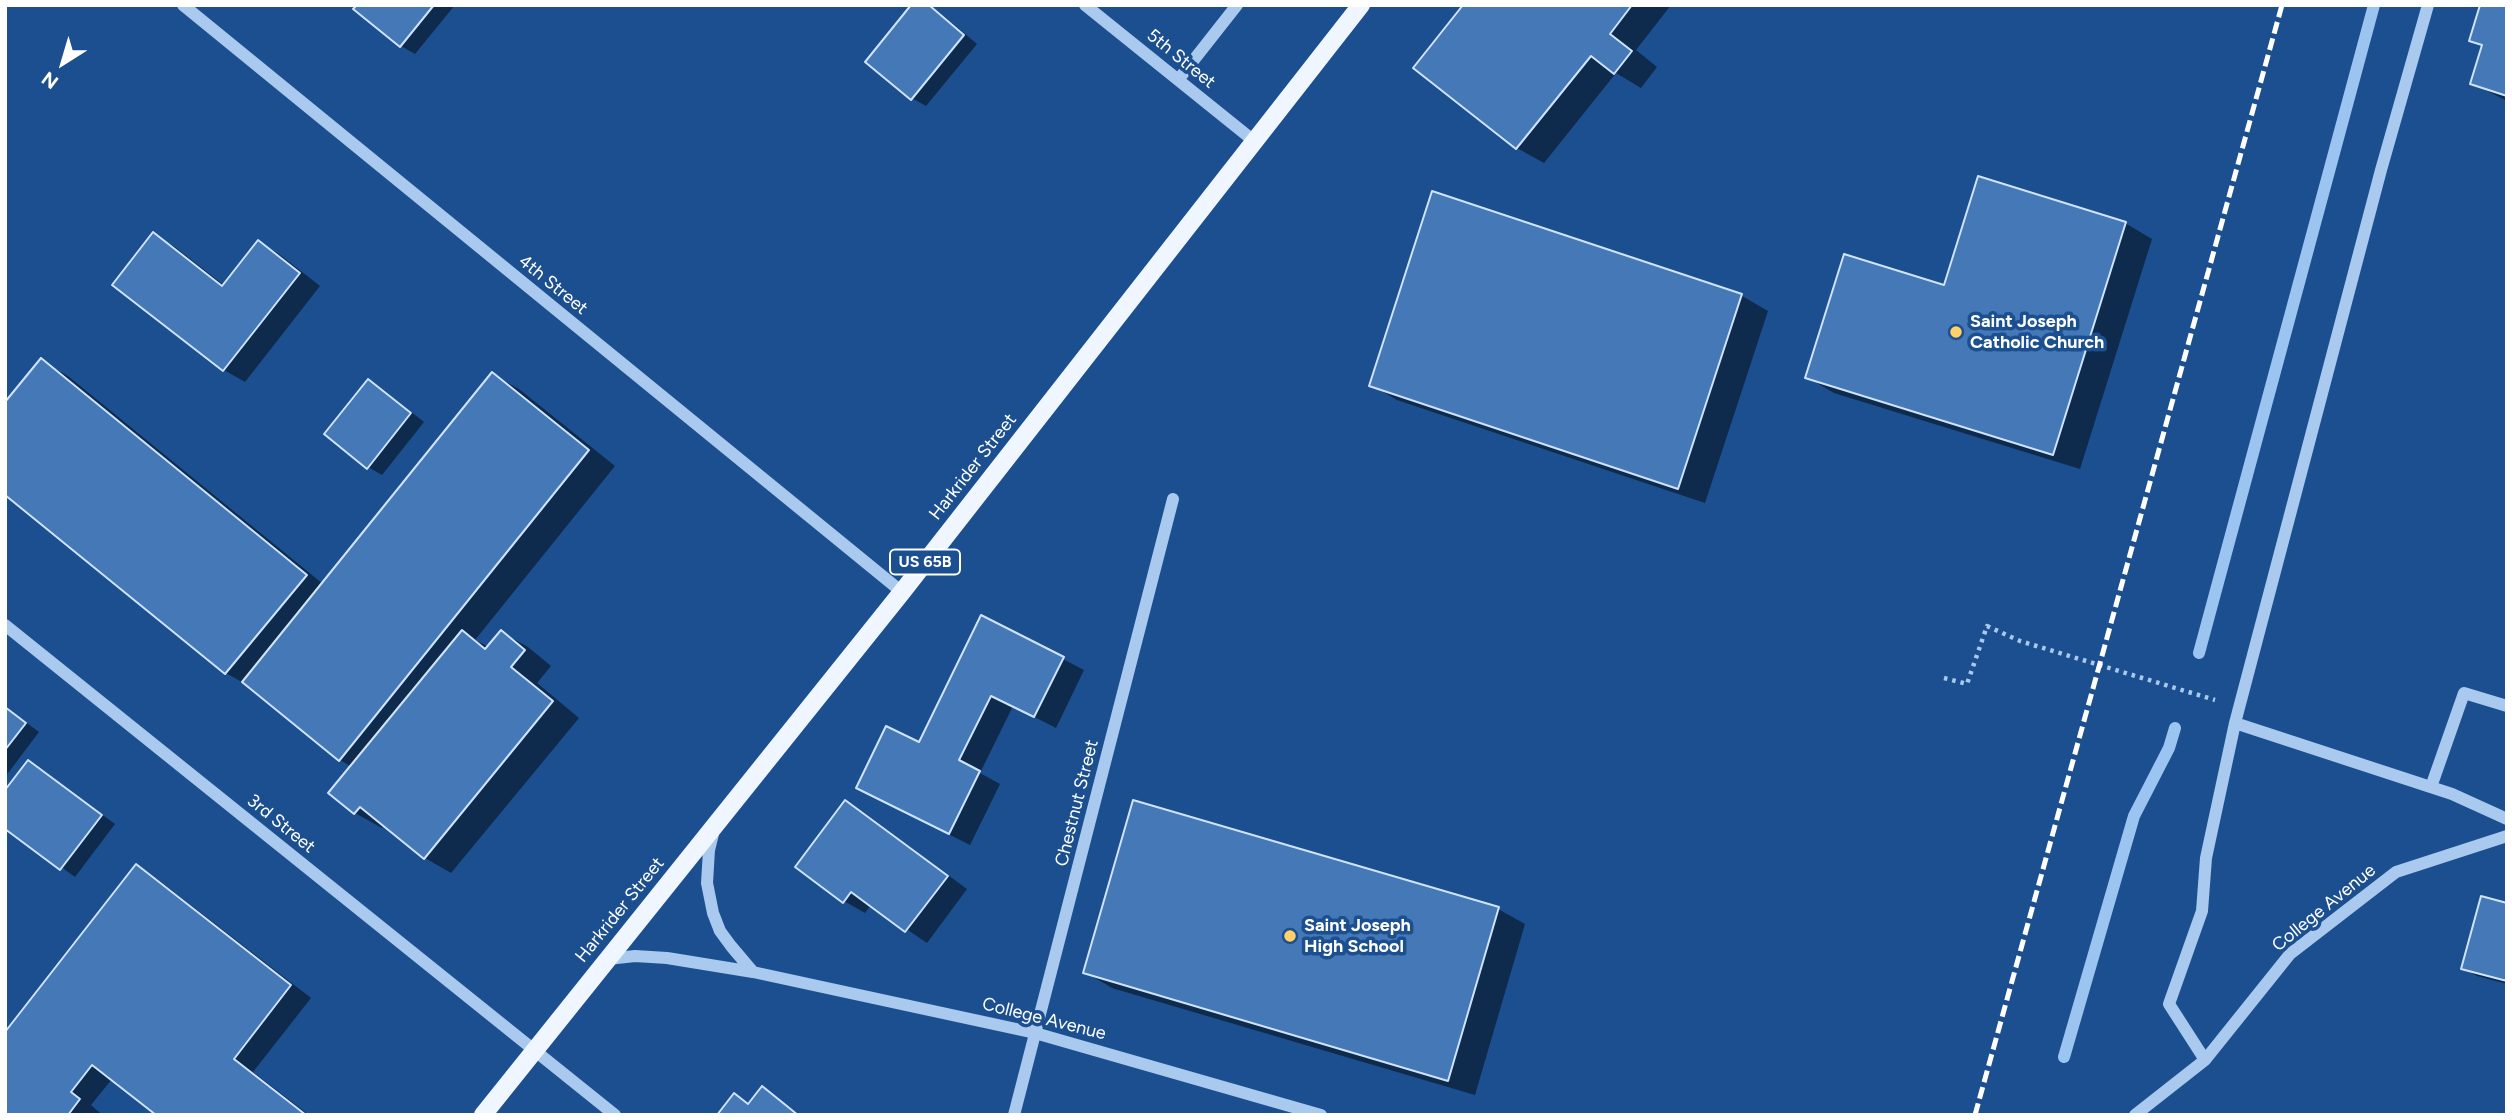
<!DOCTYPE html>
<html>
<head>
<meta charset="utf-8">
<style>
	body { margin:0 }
	#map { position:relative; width:2512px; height:1120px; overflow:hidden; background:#1b4f8f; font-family:Figtree,sans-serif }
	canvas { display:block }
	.frame { position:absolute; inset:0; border:7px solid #fff; pointer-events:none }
	.north { position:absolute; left:28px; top:28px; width:70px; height:70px; -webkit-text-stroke:5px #1b4f8f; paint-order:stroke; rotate:217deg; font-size:19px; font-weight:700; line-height:28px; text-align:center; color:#fff }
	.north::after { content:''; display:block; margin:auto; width:24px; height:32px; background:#fff; clip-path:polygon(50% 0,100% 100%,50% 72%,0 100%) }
</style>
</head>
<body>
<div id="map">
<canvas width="2512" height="1120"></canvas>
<div class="frame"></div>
<div class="north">N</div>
</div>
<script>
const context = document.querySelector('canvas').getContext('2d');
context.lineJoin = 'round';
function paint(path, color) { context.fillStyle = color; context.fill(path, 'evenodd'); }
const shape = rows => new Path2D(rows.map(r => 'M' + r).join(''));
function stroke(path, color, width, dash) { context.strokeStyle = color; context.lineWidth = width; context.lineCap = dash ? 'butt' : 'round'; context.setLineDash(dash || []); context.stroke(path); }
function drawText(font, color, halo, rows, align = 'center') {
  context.font = font + ' Figtree,sans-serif'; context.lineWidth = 7; context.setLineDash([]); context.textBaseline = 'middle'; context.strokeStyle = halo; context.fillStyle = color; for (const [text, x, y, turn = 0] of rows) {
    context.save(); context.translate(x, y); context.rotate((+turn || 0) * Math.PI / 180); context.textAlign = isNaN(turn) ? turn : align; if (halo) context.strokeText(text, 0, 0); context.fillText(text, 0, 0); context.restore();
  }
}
const shadow = shape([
	[359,5,455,5,415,54,401,46],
	[914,5,933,7,977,44,926,106,912,98],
	[1465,5,1671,5,1636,50,1657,67,1641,88,1616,73,1544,163,1517,148,1416,67],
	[2507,5,2507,101,2472,83,2483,47,2471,41],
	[1433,194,1742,296,1768,311,1705,503,1397,400,1371,385],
	[2125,223,2152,239,2080,469,1834,393,1807,377,1945,287],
	[154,235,175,247,225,286,259,242,279,254,320,286,245,382,224,370,115,285],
	[41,361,68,376,323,584,492,374,519,389,615,466,475,640,489,647,501,632,528,647,551,666,537,683,579,718,451,873,425,858,385,825,382,828,355,813,352,767,340,760,247,685,226,673,5,493],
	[368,381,382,389,424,422,382,475,368,467],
	[982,617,1084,670,1056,728,1013,706,980,773,1000,784,970,845,879,799,919,744],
	[5,707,39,732,5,777],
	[29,762,115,824,75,877,5,826],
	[846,803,866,815,967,889,927,943,871,905,865,913,844,901],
	[136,867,157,879,311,998,253,1072,309,1115,159,1115,112,1079,91,1105,100,1113,98,1115,5,1115],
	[2507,904,2507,984,2477,976,2463,968],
	[1498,909,1525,924,1475,1095,1112,988,1085,972],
	[762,1089,801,1115,719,1115,734,1095,750,1104]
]);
const stream = shape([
	[2199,653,2374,5],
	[2064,1057,2134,816,2169,748,2175,728]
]);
const building = shape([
	[357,5,434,5,400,47,353,9,357,5],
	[911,5,929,5,964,35,911,100,865,62,911,5],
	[1463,5,1632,5,1610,34,1632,51,1614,74,1591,56,1516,149,1413,68,1463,5],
	[2480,5,2507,5,2507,96,2470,84,2482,45,2469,41,2480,5],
	[1978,176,2126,222,2053,455,1805,378,1844,254,1944,285,1978,176],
	[1432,191,1742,294,1678,489,1369,386,1432,191],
	[153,232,222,286,258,240,300,273,223,371,112,285,153,232],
	[41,358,307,575,225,674,5,495,5,402,41,358],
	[492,372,589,450,339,761,242,682,492,372],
	[368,379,411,413,367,469,324,434,368,379],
	[981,615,1064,657,1034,717,991,696,959,760,980,771,949,834,856,788,886,726,919,742,981,615],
	[462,630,485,649,501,630,525,650,511,667,553,701,424,859,360,807,354,814,328,793,462,630],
	[5,707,26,723,5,750,5,707],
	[28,760,102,815,60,870,5,829,5,790,28,760],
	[845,800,948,876,905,932,851,892,843,903,795,867,845,800],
	[1133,800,1499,907,1448,1081,1083,973,1133,800],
	[136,864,291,985,234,1059,306,1115,156,1115,92,1065,71,1092,80,1099,68,1115,5,1115,5,1032,136,864],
	[2481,896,2507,903,2507,981,2461,969,2481,896],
	[762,1086,798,1115,717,1115,734,1093,748,1104,762,1086]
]);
const path = shape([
	[1944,678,1967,684,1987,626,2020,641,2215,700]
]);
const minor = shape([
	[183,5,902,592],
	[1085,5,1254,141],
	[1178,80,1237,5],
	[5,625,615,1115],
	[2235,723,2452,794,2507,819],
	[2431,787,2464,693,2507,706],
	[714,830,709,850,707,883,713,913,720,931,731,946,753,972],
	[608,959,635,956,667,958,753,972,1035,1033,1321,1115],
	[2205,1060,2169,1004,2202,911,2206,858,2235,723,2381,170,2428,5],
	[1014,1115,1173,499],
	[2135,1115,2205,1060,2290,954,2396,872,2507,836]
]);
const major = shape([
	[483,1115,902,592,1361,5]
]);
const rail = shape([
	[1975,1115,2282,5]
]);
const markers = [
	[1956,332,7,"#ffd166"],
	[1290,936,7,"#ffd166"]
];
const shields = [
	[925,562,70]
];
const shieldNames = [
	["US 65B",925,562]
];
const streetNames = [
	["5th Street",1181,59,39],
	["4th Street",553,285,39],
	["Harkrider Street",973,467,-52],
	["Chestnut Street",1077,803,-76],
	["3rd Street",281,824,39],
	["College Avenue",2324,908,-39],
	["Harkrider Street",620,910,-51],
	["College Avenue",1044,1019,14]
];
const poiNames = [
	["Saint Joseph",1970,322],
	["Catholic Church",1970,343],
	["Saint Joseph",1304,926],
	["High School",1304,947]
];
paint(shadow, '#0007');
stroke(stream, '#9cc4f0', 12);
paint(building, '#4478b7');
stroke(building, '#cfe3fa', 2);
stroke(path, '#a9c9ee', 4.5, [3.5, 5]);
stroke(minor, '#a9c9ee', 12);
stroke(major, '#f0f6ff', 18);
stroke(rail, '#fff', 5, [12, 5]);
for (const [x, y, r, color] of markers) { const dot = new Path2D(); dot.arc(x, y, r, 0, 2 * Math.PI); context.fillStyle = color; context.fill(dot); stroke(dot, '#1b4f8f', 2.5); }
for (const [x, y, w] of shields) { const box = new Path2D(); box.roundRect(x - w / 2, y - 12.5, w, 25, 5); context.fillStyle = '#1b4f8f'; context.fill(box); stroke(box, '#fff', 2); }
drawText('bold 16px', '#fff', null, shieldNames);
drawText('18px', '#fff', '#1b4f8f', streetNames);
drawText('bold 18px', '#fff', '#1b4f8f', poiNames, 'left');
</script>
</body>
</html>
